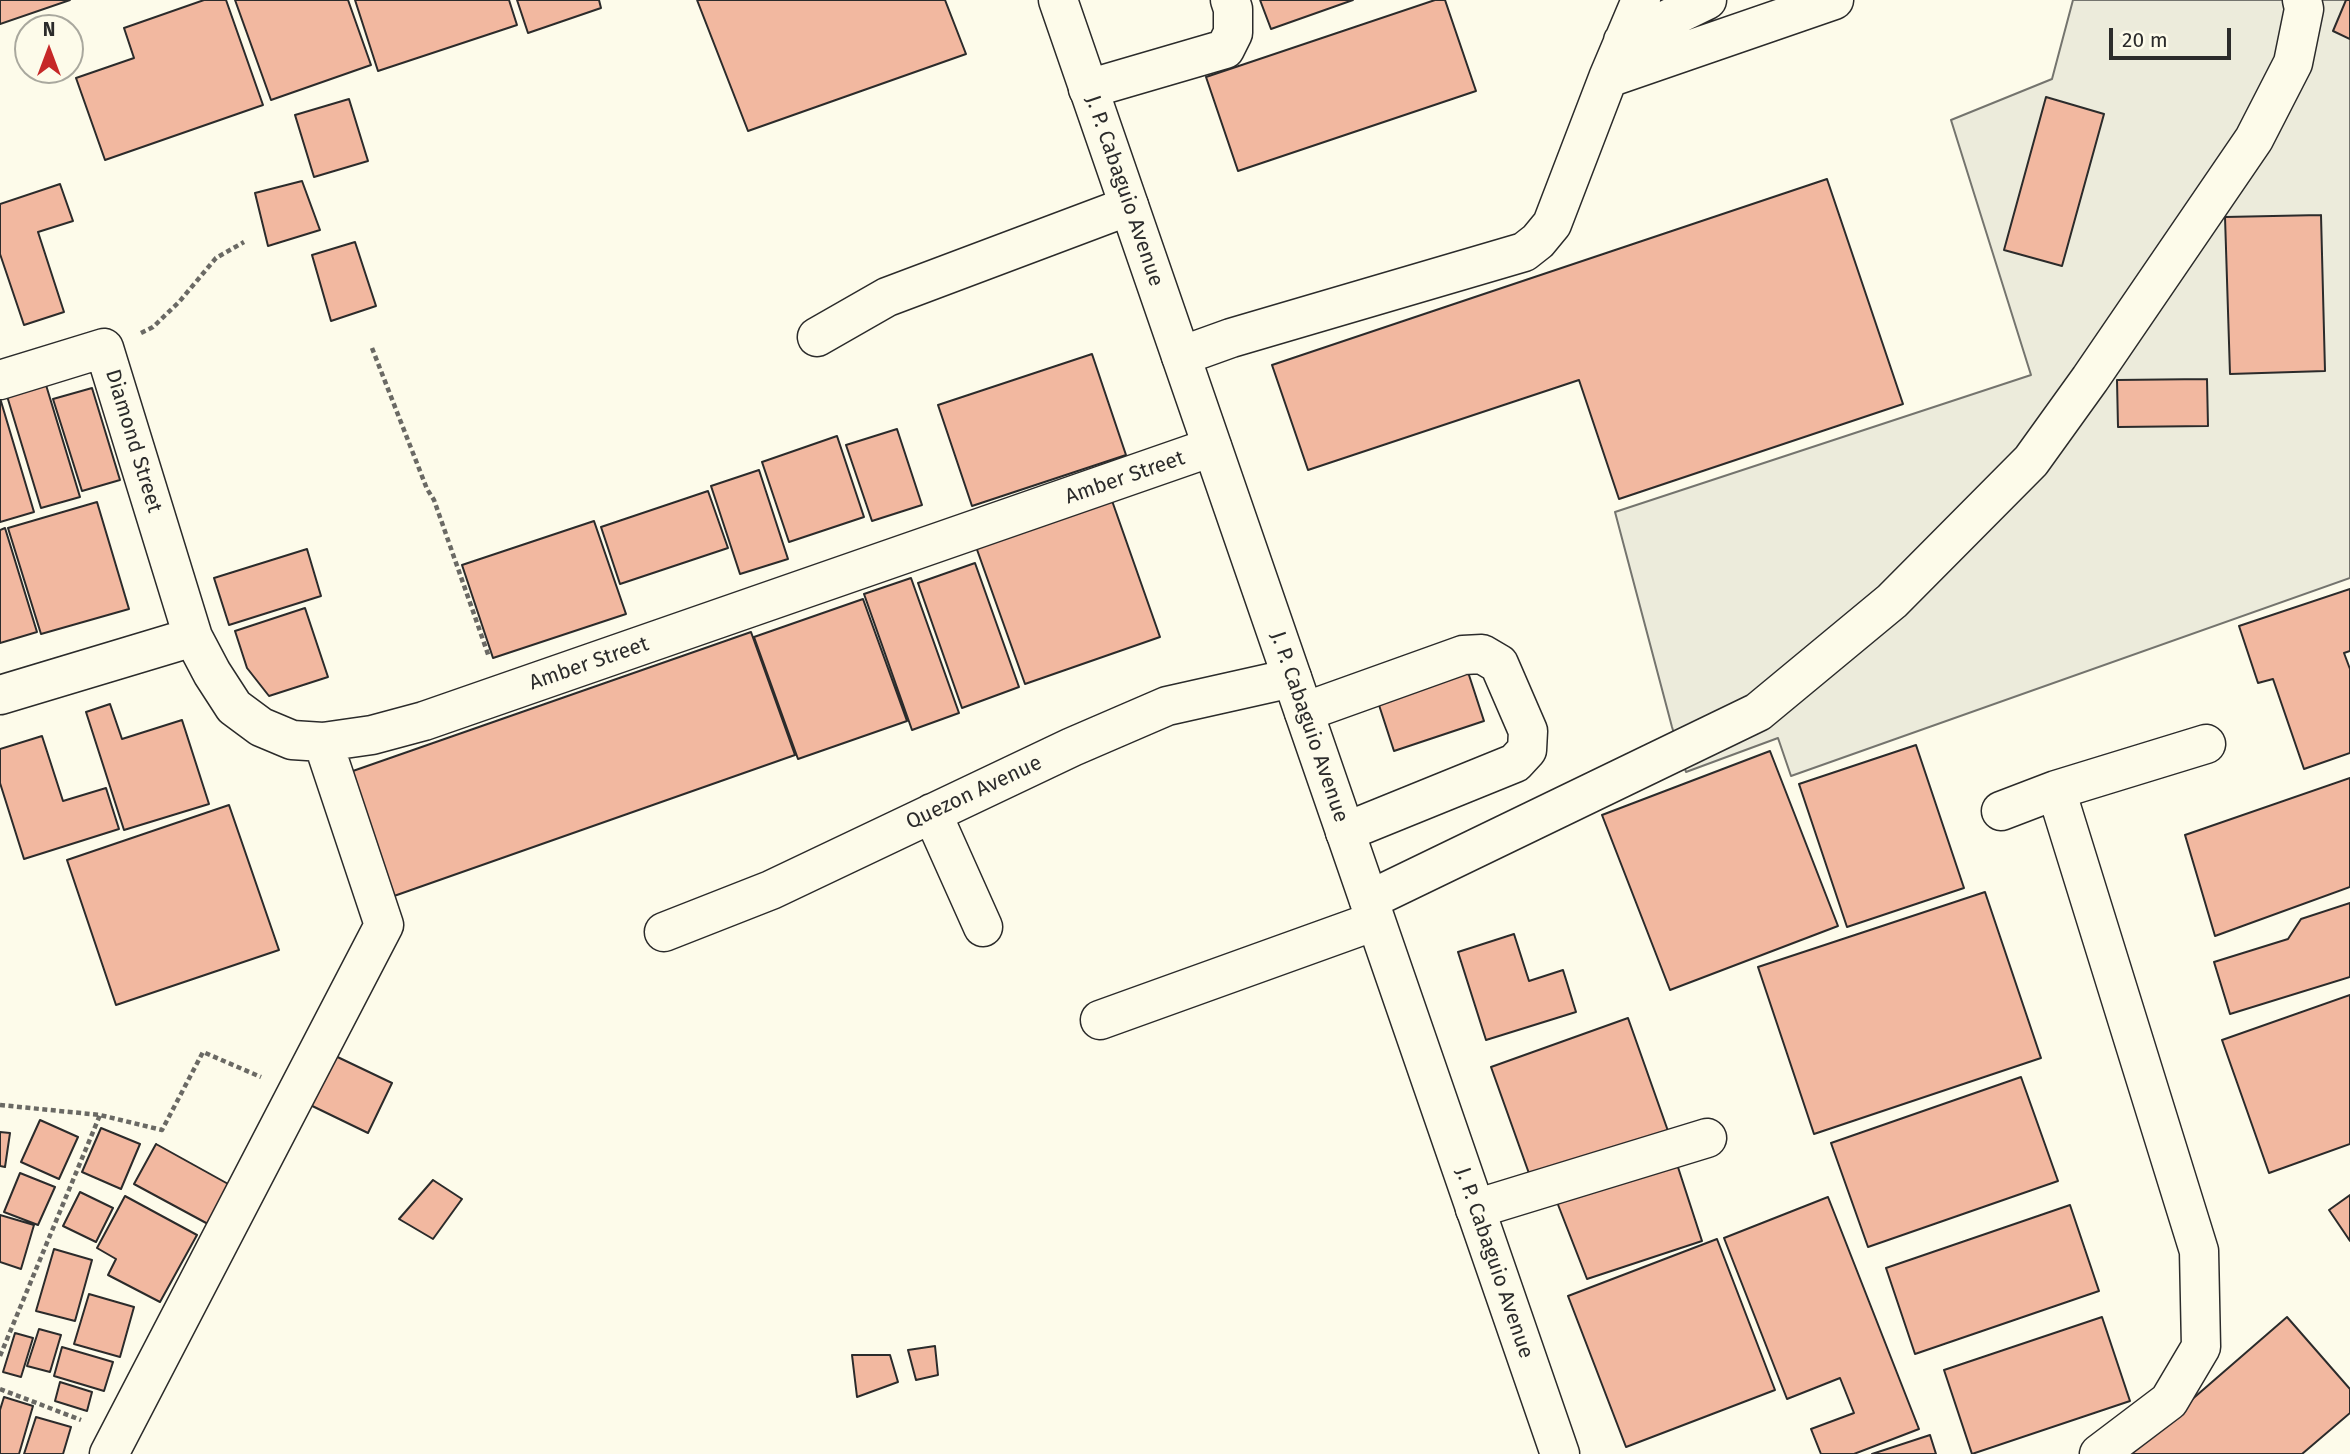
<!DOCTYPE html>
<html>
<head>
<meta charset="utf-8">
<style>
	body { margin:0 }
	#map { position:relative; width:2350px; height:1454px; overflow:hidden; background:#fdfbea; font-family:"Fira Sans",sans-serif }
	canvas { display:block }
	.north { position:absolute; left:14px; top:14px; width:70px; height:70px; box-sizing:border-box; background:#fdfbea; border:2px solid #a9a89e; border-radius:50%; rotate:0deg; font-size:19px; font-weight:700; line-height:28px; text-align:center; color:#2b2b2b }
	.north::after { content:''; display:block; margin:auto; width:24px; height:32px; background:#c62828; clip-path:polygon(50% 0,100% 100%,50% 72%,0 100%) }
	.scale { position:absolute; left:2109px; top:28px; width:122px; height:32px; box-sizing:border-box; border:4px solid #2b2b2b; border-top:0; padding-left:9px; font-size:21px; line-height:24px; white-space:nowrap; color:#2b2b2b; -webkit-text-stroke:5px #fdfbea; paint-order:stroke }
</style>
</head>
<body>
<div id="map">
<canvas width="2350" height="1454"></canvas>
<div class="north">N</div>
<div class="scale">20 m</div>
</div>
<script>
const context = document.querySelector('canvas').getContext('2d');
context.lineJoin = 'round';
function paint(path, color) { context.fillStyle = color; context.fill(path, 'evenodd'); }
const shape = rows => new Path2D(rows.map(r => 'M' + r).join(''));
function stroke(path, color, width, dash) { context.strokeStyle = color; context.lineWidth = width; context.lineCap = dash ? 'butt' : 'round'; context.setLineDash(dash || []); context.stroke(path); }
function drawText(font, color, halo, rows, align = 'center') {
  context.font = font + ' "Fira Sans",sans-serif'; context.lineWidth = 5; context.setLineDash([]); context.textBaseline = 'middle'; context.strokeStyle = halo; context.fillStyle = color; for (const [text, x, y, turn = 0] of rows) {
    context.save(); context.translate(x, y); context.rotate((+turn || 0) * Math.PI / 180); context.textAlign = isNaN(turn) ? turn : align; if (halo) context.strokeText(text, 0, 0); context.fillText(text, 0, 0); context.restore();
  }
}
const green = shape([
	[2073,0,2350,0,2350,578,1791,776,1778,738,1686,772,1672,727,1615,512,2031,375,1951,120,2052,79,2073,0]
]);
const building = shape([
	[0,0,70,0,0,24,0,0],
	[204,0,226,0,263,105,105,160,76,78,134,58,124,28,204,0],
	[235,0,348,0,371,65,271,100,235,0],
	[355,0,509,0,517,25,378,71,355,0],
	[517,0,599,0,601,8,528,33,517,0],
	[697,0,945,0,966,54,748,131,697,0],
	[1260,0,1353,0,1271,29,1260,0],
	[1435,0,1445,0,1476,91,1238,171,1206,77,1435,0],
	[2346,0,2350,0,2350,39,2333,31,2346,0],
	[2046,97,2104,114,2062,266,2004,250,2046,97],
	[349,99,368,161,314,177,295,115,349,99],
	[1827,179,1903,404,1619,499,1579,380,1308,470,1272,365,1827,179],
	[302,181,320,230,268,246,255,193,302,181],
	[60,184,73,221,38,232,64,312,24,325,0,254,0,204,60,184],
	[2321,215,2325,371,2230,374,2225,217,2321,215],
	[355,242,376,306,331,321,312,255,355,242],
	[1092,354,1126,455,972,506,938,405,1092,354],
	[2207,379,2208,426,2118,427,2117,380,2207,379],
	[46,385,80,497,41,508,7,396,46,385],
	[92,388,120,480,82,491,53,399,92,388],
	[0,398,34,512,0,522,0,398],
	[897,429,922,505,872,521,846,445,897,429],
	[837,436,864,517,789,542,762,462,837,436],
	[759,470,788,559,740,574,711,486,759,470],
	[708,491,728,548,620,584,601,527,708,491],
	[1110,495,1160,637,1025,684,975,544,1110,495],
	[97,502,129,609,41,634,8,528,97,502],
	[594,521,626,614,493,658,462,565,594,521],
	[5,528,37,632,0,643,0,530,5,528],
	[307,549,321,596,229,625,214,578,307,549],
	[975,563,1019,687,962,708,918,583,975,563],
	[911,578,959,713,912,730,864,594,911,578],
	[2350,589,2350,651,2344,653,2350,669,2350,753,2304,769,2273,679,2258,683,2239,626,2350,589],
	[863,599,907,721,798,759,754,637,863,599],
	[305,608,328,677,269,696,247,668,235,631,305,608],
	[751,632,795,755,394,896,350,772,751,632],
	[1467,669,1484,721,1394,751,1377,699,1467,669],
	[110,704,122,739,182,720,209,804,124,830,86,712,110,704],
	[42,736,63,801,106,788,119,829,24,859,0,783,0,749,42,736],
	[1916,745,1964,888,1847,927,1799,784,1916,745],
	[1770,751,1838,926,1670,990,1602,815,1770,751],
	[2350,778,2350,887,2215,936,2185,835,2350,778],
	[229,805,279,950,116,1005,67,860,229,805],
	[1985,892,2041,1058,1814,1134,1758,967,1985,892],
	[2350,903,2350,977,2230,1014,2214,962,2288,939,2301,919,2350,903],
	[1514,934,1529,981,1563,970,1576,1012,1486,1040,1458,952,1514,934],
	[2350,995,2350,1144,2269,1173,2222,1040,2350,995],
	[1628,1018,1668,1131,1531,1179,1491,1067,1628,1018],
	[327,1052,392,1083,368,1133,302,1101,327,1052],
	[2021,1077,2058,1181,1868,1247,1831,1143,2021,1077],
	[40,1120,78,1137,59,1179,21,1162,40,1120],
	[101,1128,140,1144,121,1189,82,1172,101,1128],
	[0,1132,10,1133,5,1167,0,1166,0,1132],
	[156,1144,230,1185,208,1224,134,1184,156,1144],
	[1675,1158,1702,1241,1587,1279,1555,1197,1675,1158],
	[20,1173,55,1187,38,1225,4,1212,20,1173],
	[433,1180,462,1199,433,1239,399,1219,433,1180],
	[80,1192,113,1208,96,1242,63,1226,80,1192],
	[2350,1195,2350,1241,2329,1210,2350,1195],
	[125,1196,197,1235,160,1302,108,1275,116,1259,97,1248,125,1196],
	[1828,1197,1919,1429,1854,1454,1821,1454,1811,1429,1854,1413,1840,1378,1787,1399,1724,1238,1828,1197],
	[2070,1205,2099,1291,1915,1354,1886,1268,2070,1205],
	[0,1215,34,1225,21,1269,0,1262,0,1215],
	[1717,1239,1775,1390,1626,1447,1568,1296,1717,1239],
	[54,1249,92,1260,75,1321,36,1311,54,1249],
	[89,1294,134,1307,120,1357,74,1344,89,1294],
	[2102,1317,2130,1401,1972,1454,1944,1370,2102,1317],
	[2287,1317,2350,1389,2350,1413,2302,1454,2129,1454,2287,1317],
	[39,1329,61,1335,50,1372,27,1366,39,1329],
	[15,1333,33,1338,21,1377,3,1372,15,1333],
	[935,1346,938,1375,916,1380,908,1350,935,1346],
	[62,1347,113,1362,104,1391,54,1376,62,1347],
	[852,1355,890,1355,898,1382,857,1397,852,1355],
	[60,1382,92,1392,87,1411,55,1401,60,1382],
	[4,1397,33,1406,19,1454,0,1454,0,1410,4,1397],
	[36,1417,71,1427,63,1454,24,1454,36,1417],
	[1930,1435,1936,1454,1872,1454,1930,1435]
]);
const path = shape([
	[141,333,153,327,179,302,216,258,244,242],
	[372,348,427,489,434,500,489,657],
	[0,1105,100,1115,162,1130,203,1052,261,1077],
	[0,1356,100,1115],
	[0,1389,81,1420]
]);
const minor = shape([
	[1623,41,1707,0],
	[1608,78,1834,0],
	[1088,89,1225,49,1233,33,1233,9,1230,0],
	[817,337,887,297,1129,206],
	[1181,356,1231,338,1524,252,1538,241,1552,224,1608,78,1641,0],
	[0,380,104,348,193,637,212,673,234,707,261,727,292,740,323,742,372,735,424,721,1212,447],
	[0,695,193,637],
	[1304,712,1463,655,1482,654,1499,664,1528,731,1527,750,1515,763,1345,832],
	[2056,790,2199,1251,2201,1347,2169,1401,2099,1454],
	[2001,811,2056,790,2206,744],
	[932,813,983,927],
	[1369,900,1758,712,1892,601,2031,461,2090,379,2254,139,2293,63,2304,9,2302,0],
	[664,932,771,890,1072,747,1167,706,1292,678],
	[1100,1020,1375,921],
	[1475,1209,1707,1138],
	[109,1454,384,925,323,742]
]);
const major = shape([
	[1058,0,1560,1454]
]);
const streetNames = [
	["J. P. Cabaguio Avenue",1124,191,71],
	["Diamond Street",133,441,73],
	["Amber Street",1125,478,-19],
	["Amber Street",589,664,-19],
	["J. P. Cabaguio Avenue",1309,727,71],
	["Quezon Avenue",974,793,-25],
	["J. P. Cabaguio Avenue",1494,1263,71]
];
paint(green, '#ecebdb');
stroke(green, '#74746e', 2);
paint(building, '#f2b8a0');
stroke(building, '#2b2b2b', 2);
stroke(minor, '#2b2b2b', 41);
stroke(major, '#2b2b2b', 41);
stroke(path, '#6a6964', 4.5, [5, 3.5]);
stroke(minor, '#fdfbea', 38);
stroke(major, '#fdfbea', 38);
drawText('21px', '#2b2b2b', '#fdfbea', streetNames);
</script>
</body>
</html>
